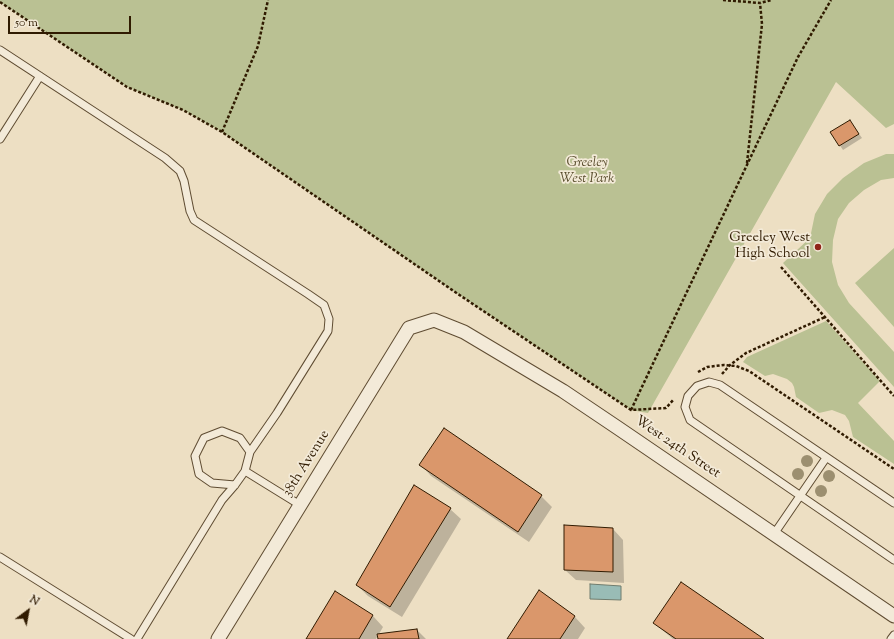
<!DOCTYPE html>
<html>
<head>
<meta charset="utf-8">
<style>
	body { margin:0 }
	#map { position:relative; width:894px; height:639px; overflow:hidden; background:#eddfc3; font-family:"Sorts Mill Goudy",serif }
	canvas { display:block }
	.north { position:absolute; left:8px; top:591px; width:40px; height:40px; -webkit-text-stroke:3px #f3ead8; paint-order:stroke; rotate:32deg; font-size:11px; font-weight:700; line-height:16px; text-align:center; color:#301b01 }
	.north::after { content:''; display:block; margin:auto; width:14px; height:18px; background:#301b01; clip-path:polygon(50% 0,100% 100%,50% 72%,0 100%) }
	.scale { position:absolute; left:8px; top:16px; width:123px; height:18px; box-sizing:border-box; border:2px solid #301b01; border-top:0; padding-left:5px; font-size:12px; line-height:14px; white-space:nowrap; color:#301b01; -webkit-text-stroke:3px #f3ead8; paint-order:stroke }
</style>
</head>
<body>
<div id="map">
<canvas width="894" height="639"></canvas>
<div class="north">N</div>
<div class="scale">50 m</div>
</div>
<script>
const context = document.querySelector('canvas').getContext('2d');
context.lineJoin = 'round';
function paint(path, color) { context.fillStyle = color; context.fill(path, 'evenodd'); }
const shape = rows => new Path2D(rows.map(r => 'M' + r).join(''));
function stroke(path, color, width, dash) { context.strokeStyle = color; context.lineWidth = width; context.lineCap = dash ? 'butt' : 'round'; context.setLineDash(dash || []); context.stroke(path); }
function drawText(font, color, halo, rows, align = 'center') {
  context.font = font + ' "Sorts Mill Goudy",serif'; context.lineWidth = 3.5; context.setLineDash([]); context.textBaseline = 'middle'; context.strokeStyle = halo; context.fillStyle = color; for (const [text, x, y, turn = 0] of rows) {
    context.save(); context.translate(x, y); context.rotate((+turn || 0) * Math.PI / 180); context.textAlign = isNaN(turn) ? turn : align; if (halo) context.strokeText(text, 0, 0); context.fillText(text, 0, 0); context.restore();
  }
}
const green = shape([
	[0,0,894,0,894,124,886,128,836,82,648,413,631,410,458,294,222,132,183,110,127,87,0,2],
	[886,154,894,154,894,178,881,180,864,190,849,203,838,219,833,240,832,262,838,285,849,303,894,352,894,387,783,263,810,238,815,214,827,194,843,178,864,163],
	[894,248,894,327,855,283],
	[826,321,880,381,858,403,894,441,894,464,853,437,849,421,845,415,832,410,819,413,796,397,794,387,792,383,787,379,773,374,765,376,743,362,747,357]
]);
const water = shape([
	[590,584,621,586,621,600,590,599,590,584]
]);
const shadow = shape([
	[850,121,862,138,843,150,831,132],
	[421,465,541,496,552,507,529,542,431,476],
	[450,509,461,519,402,617,368,596,357,585],
	[613,529,623,540,624,583,576,580,565,570],
	[539,591,575,617,585,628,578,639,508,639],
	[335,593,373,616,383,627,379,634,417,630,426,639,379,639,378,635,376,639,307,639],
	[654,623,762,639,673,639]
]);
const building = shape([
	[850,120,859,134,839,146,830,132,850,120],
	[444,428,542,495,518,532,419,465,444,428],
	[414,485,451,508,390,607,356,585,414,485],
	[564,525,613,528,613,572,564,570,564,525],
	[681,582,764,639,676,639,653,623,681,582],
	[539,590,575,616,560,639,507,639,539,590],
	[335,591,373,615,359,639,306,639,335,591],
	[417,629,419,639,378,639,377,634,417,629]
]);
const path = shape([
	[723,0,760,3,772,0],
	[0,2,127,87,183,110,222,132,458,294,631,410,666,408,674,399],
	[222,132,258,46,268,0],
	[747,163,762,24,760,3],
	[781,267,894,396],
	[698,372,707,367,724,365,736,366,749,371,894,469],
	[722,374,730,365,746,353,825,317],
	[631,410,798,57,831,0]
]);
const service = shape([
	[0,50,165,158,180,171,184,181,190,211,194,220,308,294,324,305,329,319,328,331,277,413,250,452],
	[0,139,40,76],
	[245,471,300,505],
	[894,503,720,385,709,382,697,386,688,396,685,407,690,420,894,560],
	[774,534,826,458],
	[0,557,131,639],
	[137,639,222,500,235,485,245,471,250,452,240,438,222,431,204,438,195,456,199,474,212,483,235,485],
	[891,639,894,635]
]);
const minor = shape([
	[218,639,409,328,434,320,464,332,563,391,618,428,894,616]
]);
const trees = [
	[807,461],
	[798,474],
	[829,476],
	[821,491]
];
const markers = [
	[818,247,4,"#8f2418"]
];
const parkNames = [
	["Greeley",587,164],
	["West Park",587,180]
];
const poiNames = [
	["Greeley West",810,239],
	["High School",810,255]
];
const streetNames = [
	["West 24th Street",677,448,34],
	["38th Avenue",307,464,-58]
];
paint(green, '#bac193');
paint(water, '#99bcb6');
stroke(water, '#6f7c6e', 1);
paint(shadow, '#0003');
paint(building, '#da976b');
stroke(building, '#301b01', 1);
stroke(service, '#5f4c32', 9);
stroke(minor, '#5f4c32', 15);
stroke(path, '#301b01', 2.5, [3, 2]);
stroke(service, '#f3ead8', 7);
stroke(minor, '#f3ead8', 13);
context.fillStyle = '#9c8f70';
for (const [x, y] of trees) { context.beginPath(); context.arc(x, y, 6, 0, 2 * Math.PI); context.fill(); }
for (const [x, y, r, color] of markers) { const dot = new Path2D(); dot.arc(x, y, r, 0, 2 * Math.PI); context.fillStyle = color; context.fill(dot); stroke(dot, '#f3ead8', 1.5); }
drawText('italic 14px', '#594d2d', '#f3ead8', parkNames);
drawText('14px', '#301b01', '#f3ead8', poiNames, 'right');
drawText('14px', '#301b01', '#f3ead8', streetNames);
</script>
</body>
</html>
